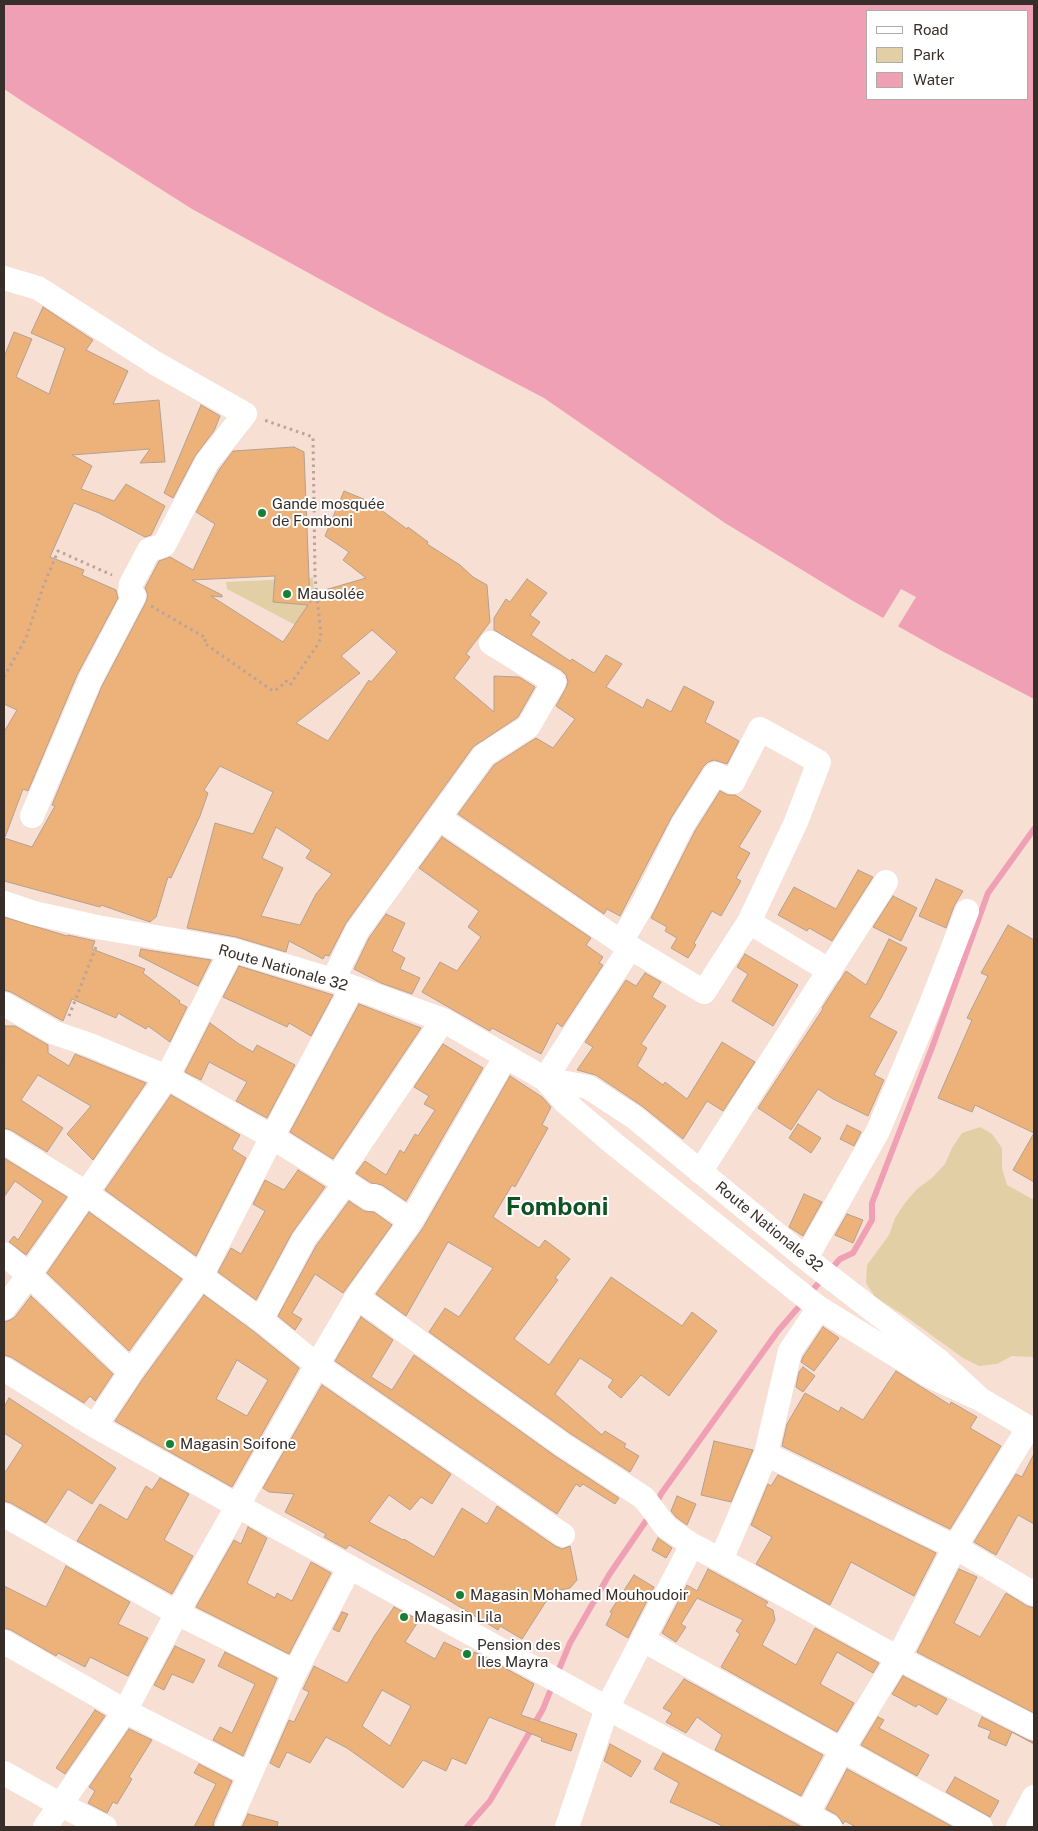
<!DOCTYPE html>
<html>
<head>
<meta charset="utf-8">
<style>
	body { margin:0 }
	#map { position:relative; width:1038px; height:1831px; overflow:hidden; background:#f8dfd4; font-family:"Public Sans",sans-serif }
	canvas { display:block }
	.frame { position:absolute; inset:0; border:5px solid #372e29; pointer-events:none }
	.legend { position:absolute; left:866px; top:10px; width:162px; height:90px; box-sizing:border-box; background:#fff; border:1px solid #afaba9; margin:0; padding:6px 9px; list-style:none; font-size:15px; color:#372e29 }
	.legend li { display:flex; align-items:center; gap:10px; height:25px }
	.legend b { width:25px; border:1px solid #afaba9 }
</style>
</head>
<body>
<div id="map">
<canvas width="1038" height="1831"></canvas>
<div class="frame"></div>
<ul class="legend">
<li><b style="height:6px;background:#fff"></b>Road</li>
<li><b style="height:14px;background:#e3cfa5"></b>Park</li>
<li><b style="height:14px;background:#f0a0b4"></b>Water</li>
</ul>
</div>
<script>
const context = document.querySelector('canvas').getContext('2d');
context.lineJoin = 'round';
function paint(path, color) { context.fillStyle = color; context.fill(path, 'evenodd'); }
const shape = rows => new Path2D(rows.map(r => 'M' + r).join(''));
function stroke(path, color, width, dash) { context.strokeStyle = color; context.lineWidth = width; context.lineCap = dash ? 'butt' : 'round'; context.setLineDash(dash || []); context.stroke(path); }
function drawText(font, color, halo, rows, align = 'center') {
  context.font = font + ' "Public Sans",sans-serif'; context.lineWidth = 4; context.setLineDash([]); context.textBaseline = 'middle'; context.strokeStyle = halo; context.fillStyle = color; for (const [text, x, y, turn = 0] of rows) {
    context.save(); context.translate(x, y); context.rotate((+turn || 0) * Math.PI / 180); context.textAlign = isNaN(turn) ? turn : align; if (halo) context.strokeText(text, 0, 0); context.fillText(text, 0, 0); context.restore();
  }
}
const green = shape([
	[313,578,318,637,227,589,226,582],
	[980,1127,992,1134,1002,1148,1002,1168,1007,1185,1034,1200,1034,1357,1012,1356,997,1364,979,1366,963,1358,905,1316,875,1297,866,1283,867,1265,889,1235,895,1218,905,1203,917,1189,932,1178,945,1164,952,1148,962,1133]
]);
const water = shape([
	[4,4,1034,4,1034,699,942,651,853,601,725,523,544,398,387,316,192,209,25,103,4,89],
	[867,11,1027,11,1027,99,867,99]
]);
const pier = shape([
	[901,589,916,597,897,628,882,620]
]);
const stream = shape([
	[809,1294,840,1259,853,1253,872,1220,872,1203,933,1045,988,893,1034,829],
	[656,1504,661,1494,778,1331,803,1302],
	[557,1674,570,1643,609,1575,650,1515],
	[467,1827,490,1801,543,1709,553,1684]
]);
const building = shape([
	[43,307,93,340,86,350,128,371,113,404,159,400,165,462,140,463,150,449,72,455,92,466,81,489,114,501,126,484,165,506,151,535,145,537,99,513,74,503,50,557,84,570,82,575,116,590,118,598,77,675,28,791,23,789,5,837,4,837,4,732,17,710,4,704,4,357,14,332,32,339,16,377,49,394,65,348,31,333,43,307],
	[201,405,220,416,214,431,195,456,173,498,164,493,201,405],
	[294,447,304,452,310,603,318,592,366,578,343,560,349,552,325,536,344,491,383,507,381,510,407,529,408,527,428,542,427,544,460,565,473,577,487,585,490,622,466,654,470,657,454,678,494,712,494,676,519,677,535,687,518,717,473,747,346,923,329,956,325,955,323,959,289,941,286,952,236,937,187,928,215,823,253,834,273,792,220,766,204,790,208,793,200,816,171,878,168,877,156,917,150,922,101,905,100,907,4,881,4,838,32,847,55,806,52,805,102,686,146,602,148,595,145,588,159,561,170,557,193,570,215,524,196,512,219,470,233,451,294,447],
	[275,576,273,602,308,605,283,642,211,596,222,597,222,595,192,580,275,576],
	[372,630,397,652,371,682,369,680,328,741,296,723,360,673,341,656,372,630],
	[276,827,311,850,306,858,332,874,316,894,300,925,261,916,283,868,262,858,276,827],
	[527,579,547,593,530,615,540,622,531,635,570,661,572,659,594,673,606,655,622,664,606,687,643,708,647,699,671,712,684,686,714,702,705,722,739,741,727,764,714,760,708,762,703,767,671,818,620,916,607,909,604,914,458,814,494,765,536,738,553,748,575,719,556,706,566,688,568,682,566,675,561,670,494,630,494,618,506,599,510,602,527,579],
	[720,791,728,795,735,795,761,811,739,847,750,853,736,878,741,881,721,916,712,911,694,943,696,945,688,958,671,948,677,938,665,931,667,927,651,918,695,831,720,791],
	[442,837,591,938,586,945,603,957,599,963,603,965,562,1027,557,1023,541,1054,492,1028,490,1031,422,992,440,962,457,971,481,937,468,927,479,911,419,868,442,837],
	[858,870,873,877,832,941,809,928,807,931,778,915,794,887,836,909,858,870],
	[936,879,963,891,954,906,946,928,919,916,936,879],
	[893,896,917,908,901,941,873,927,893,896],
	[386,914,405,923,392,951,405,958,400,969,420,978,412,994,381,983,354,969,369,938,386,914],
	[4,917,67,936,68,935,95,941,92,949,145,969,143,973,180,1001,179,1003,187,1007,170,1042,148,1026,146,1029,118,1013,116,1018,72,999,63,1021,11,992,4,990,4,917],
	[1008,925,1034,940,1034,1182,1013,1170,1034,1133,975,1105,972,1112,938,1098,972,1020,967,1018,988,976,981,973,1008,925],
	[889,939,907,948,881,998,869,1017,897,1032,874,1075,884,1080,868,1116,833,1099,818,1089,791,1130,758,1108,823,1009,822,1008,846,971,866,985,889,939],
	[141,949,211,960,198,986,139,956,141,949],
	[745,954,798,985,773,1026,732,1001,748,974,737,967,745,954],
	[239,966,333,995,311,1036,289,1023,287,1027,223,997,239,966],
	[645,973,661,982,652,997,666,1006,641,1044,647,1048,637,1066,663,1085,665,1082,687,1099,722,1042,755,1062,723,1111,707,1101,683,1139,642,1106,596,1075,577,1070,593,1047,585,1042,626,980,636,986,645,973],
	[359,1004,421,1028,333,1159,290,1132,359,1004],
	[210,1023,239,1044,253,1052,257,1045,295,1065,267,1118,236,1101,247,1082,209,1062,201,1080,185,1072,210,1023],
	[5,1026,15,1026,48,1045,48,1053,69,1066,75,1054,146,1083,93,1160,67,1134,91,1106,38,1075,21,1100,63,1128,47,1152,11,1130,4,1128,5,1026],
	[443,1044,483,1068,406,1201,382,1185,371,1183,356,1173,365,1161,386,1175,400,1150,404,1153,415,1134,418,1136,435,1110,424,1104,429,1096,414,1087,443,1044],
	[510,1076,542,1097,551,1107,542,1125,548,1128,515,1187,512,1185,493,1217,539,1248,545,1240,570,1259,555,1278,558,1280,514,1339,549,1365,611,1277,682,1326,692,1312,717,1331,669,1396,641,1375,621,1398,608,1387,613,1380,580,1358,555,1394,602,1435,605,1431,626,1444,624,1447,639,1456,630,1472,571,1434,429,1332,445,1308,459,1317,493,1268,448,1242,406,1316,376,1294,423,1228,510,1076],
	[171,1095,240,1135,232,1149,246,1158,196,1256,105,1190,171,1095],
	[798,1124,821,1138,811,1153,789,1138,798,1124],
	[847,1125,861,1132,854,1146,840,1139,847,1125],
	[4,1158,67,1197,26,1255,9,1242,14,1236,18,1240,43,1201,15,1181,4,1197,4,1158],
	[298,1170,325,1187,292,1233,256,1300,218,1272,231,1248,241,1254,265,1211,253,1204,265,1180,284,1190,298,1170],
	[804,1194,822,1202,803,1236,789,1227,804,1194],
	[349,1201,364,1211,374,1212,392,1225,343,1293,315,1274,292,1313,302,1319,295,1330,278,1316,316,1246,349,1201],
	[89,1212,182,1279,129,1351,47,1273,89,1212],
	[847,1214,863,1220,853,1243,835,1235,847,1214],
	[204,1295,253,1331,299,1368,232,1487,115,1421,142,1380,204,1295],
	[237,1360,268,1380,247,1416,216,1399,237,1360],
	[31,1296,113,1374,95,1401,90,1396,84,1403,11,1357,4,1355,4,1322,10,1320,15,1317,31,1296],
	[361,1317,393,1340,371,1377,392,1390,414,1355,555,1456,619,1498,615,1504,583,1484,580,1487,576,1484,557,1514,335,1361,361,1317],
	[823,1327,839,1338,814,1371,801,1362,803,1357,823,1327],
	[803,1367,815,1376,803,1392,796,1387,799,1372,803,1367],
	[896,1371,950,1405,951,1402,977,1417,970,1428,1001,1446,950,1529,782,1446,787,1424,805,1393,839,1412,841,1407,863,1420,896,1371],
	[322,1385,451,1474,432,1504,421,1497,410,1510,389,1495,369,1522,403,1540,404,1539,434,1557,462,1508,487,1524,497,1506,555,1546,562,1549,570,1546,577,1580,570,1588,552,1592,522,1639,500,1626,498,1630,445,1598,349,1545,346,1549,324,1537,326,1534,285,1512,294,1494,269,1492,263,1488,322,1385],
	[9,1398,116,1468,92,1504,68,1489,46,1523,11,1503,4,1501,4,1474,23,1445,4,1433,4,1407,9,1398],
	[714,1441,753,1450,731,1502,701,1495,714,1441],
	[1034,1454,1034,1524,1018,1515,996,1555,974,1542,1016,1474,1022,1477,1034,1454],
	[778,1475,936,1553,914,1596,851,1562,830,1605,756,1564,772,1537,751,1525,768,1484,771,1486,778,1475],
	[160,1478,189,1494,164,1540,193,1556,172,1594,77,1541,100,1504,127,1520,146,1486,152,1490,160,1478],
	[677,1496,696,1504,687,1525,676,1517,671,1511,677,1496],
	[248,1527,267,1538,247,1583,275,1598,277,1593,292,1601,311,1562,331,1573,289,1654,196,1607,234,1540,241,1544,248,1527],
	[658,1538,672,1548,666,1558,652,1550,658,1538],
	[66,1566,130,1602,118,1624,148,1638,128,1676,90,1657,85,1667,58,1653,56,1656,11,1630,4,1628,4,1586,46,1607,66,1566],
	[708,1569,768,1602,765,1606,773,1610,775,1620,762,1645,796,1665,815,1628,879,1663,873,1673,837,1652,820,1684,854,1703,837,1732,721,1667,740,1634,736,1631,743,1620,697,1598,681,1624,686,1627,676,1642,662,1633,687,1585,697,1591,708,1569],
	[959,1569,977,1577,954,1623,980,1637,1006,1593,1027,1606,1034,1608,1034,1713,917,1652,959,1569],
	[634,1575,654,1587,628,1638,606,1625,612,1613,610,1612,634,1575],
	[394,1607,419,1620,405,1642,435,1659,444,1642,473,1656,474,1652,483,1656,534,1684,521,1715,577,1734,571,1751,541,1741,542,1738,489,1717,466,1764,452,1758,446,1771,423,1760,403,1788,347,1748,326,1737,310,1763,287,1752,279,1768,270,1763,289,1720,294,1722,309,1692,303,1689,314,1666,347,1683,375,1635,394,1607],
	[382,1690,411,1706,390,1746,362,1726,382,1690],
	[342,1612,348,1614,339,1632,333,1629,342,1612],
	[175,1646,205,1660,193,1683,172,1674,164,1690,154,1685,175,1646],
	[225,1652,277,1678,243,1756,213,1740,220,1727,232,1733,255,1684,218,1666,225,1652],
	[903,1676,947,1699,937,1715,918,1704,916,1707,892,1694,903,1676],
	[684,1679,823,1755,801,1796,715,1750,722,1735,697,1717,686,1733,666,1722,672,1713,663,1708,684,1679],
	[95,1710,105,1716,65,1774,56,1768,95,1710],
	[878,1717,884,1720,879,1728,929,1755,917,1776,861,1745,878,1717],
	[982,1717,1028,1740,1034,1742,1034,1744,1012,1732,1006,1746,988,1738,991,1731,978,1726,982,1717],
	[129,1729,152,1740,129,1777,132,1779,117,1804,113,1802,107,1813,88,1803,95,1791,89,1787,129,1729],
	[610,1744,641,1761,631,1777,604,1761,610,1744],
	[663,1753,800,1826,725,1827,670,1802,679,1783,654,1769,663,1753],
	[199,1764,232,1781,214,1821,213,1827,194,1827,216,1784,194,1773,199,1764],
	[847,1769,953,1827,856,1827,845,1821,843,1824,837,1815,826,1809,847,1769],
	[955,1777,999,1801,990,1817,946,1792,955,1777],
	[248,1814,278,1822,277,1827,242,1827,248,1814]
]);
const path = shape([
	[151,606,206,638,204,643,273,691,279,688,286,681,290,685,318,644,321,637,315,576,313,437,264,420],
	[4,677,26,638,43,587,58,551,112,575],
	[69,1016,96,947]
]);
const minor = shape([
	[4,278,38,288,155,363,245,414,207,462,164,545,149,550,131,584,130,592,134,596,90,680,32,816],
	[439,818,621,942,704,992,749,922,796,822,819,762,760,729,733,782,715,774,683,824,643,904,621,942],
	[4,903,34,913,97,927,232,950,333,980,443,1020,545,1079,588,1087,634,1117,813,1264,939,1361,980,1399],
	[749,922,830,971],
	[333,980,357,931,484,755,528,727,554,682,491,643],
	[4,1004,55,1033,90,1045,167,1077,272,1137,371,1199,374,1196,411,1221],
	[545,1079,565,1102,613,1143,819,1308,928,1375,980,1399,1034,1431],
	[545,1079,630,948],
	[4,1142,86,1193,261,1320,317,1365,563,1535],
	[700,1172,886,882],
	[338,1176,443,1020],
	[4,1254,29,1275,131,1372],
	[806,1258,878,1131,931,1004,967,911],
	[357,1297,563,1445,644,1498,666,1527,692,1545],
	[4,1308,29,1275,167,1077,232,950],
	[261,1320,304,1239,346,1182],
	[4,1369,95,1426,238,1506,607,1708,807,1814,830,1827],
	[95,1426,131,1372,201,1276,272,1137,352,988],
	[766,1454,955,1547,1034,1594],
	[4,1515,177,1613,295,1672],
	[721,1560,898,1658,1034,1728],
	[643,1640,981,1827],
	[4,1642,125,1711,249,1774],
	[4,1773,61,1805,105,1827],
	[807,1814,842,1750,898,1658,955,1547,1029,1427],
	[45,1827,125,1711,177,1613,317,1365,357,1297,411,1221,506,1056],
	[227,1827,295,1672,350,1567],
	[567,1827,607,1708,692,1545,721,1560,766,1454,790,1351,819,1308],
	[1018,1827,1034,1797]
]);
const markers = [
	[262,513,5,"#168136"],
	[287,594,5,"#168136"],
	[170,1444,5,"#168136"],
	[460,1595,5,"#168136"],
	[404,1617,5,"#168136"],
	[467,1654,5,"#168136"]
];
const poiNames = [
	["Gande mosquée",272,504],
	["de Fomboni",272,521],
	["Mausolée",297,594],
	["Magasin Soifone",180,1444],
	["Magasin Mohamed Mouhoudoir",470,1595],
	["Magasin Lila",414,1617],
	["Pension des",477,1645],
	["Iles Mayra",477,1662]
];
const streetNames = [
	["Route Nationale 32",283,968,16],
	["Route Nationale 32",769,1227,39]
];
const townNames = [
	["Fomboni",557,1207]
];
paint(green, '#e3cfa5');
paint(water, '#f0a0b4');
paint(pier, '#f8dfd4');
stroke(stream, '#f0a0b4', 6);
paint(building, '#ecb27a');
stroke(building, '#b3a090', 1);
stroke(path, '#b8a49b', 3, [2.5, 4]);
stroke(minor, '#fff', 24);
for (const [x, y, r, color] of markers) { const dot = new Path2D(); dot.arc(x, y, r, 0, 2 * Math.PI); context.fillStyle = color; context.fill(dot); stroke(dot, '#fff', 2); }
drawText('15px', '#372e29', '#fff', poiNames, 'left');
drawText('15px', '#372e29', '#fff', streetNames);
drawText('bold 25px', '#115222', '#fff', townNames);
</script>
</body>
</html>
